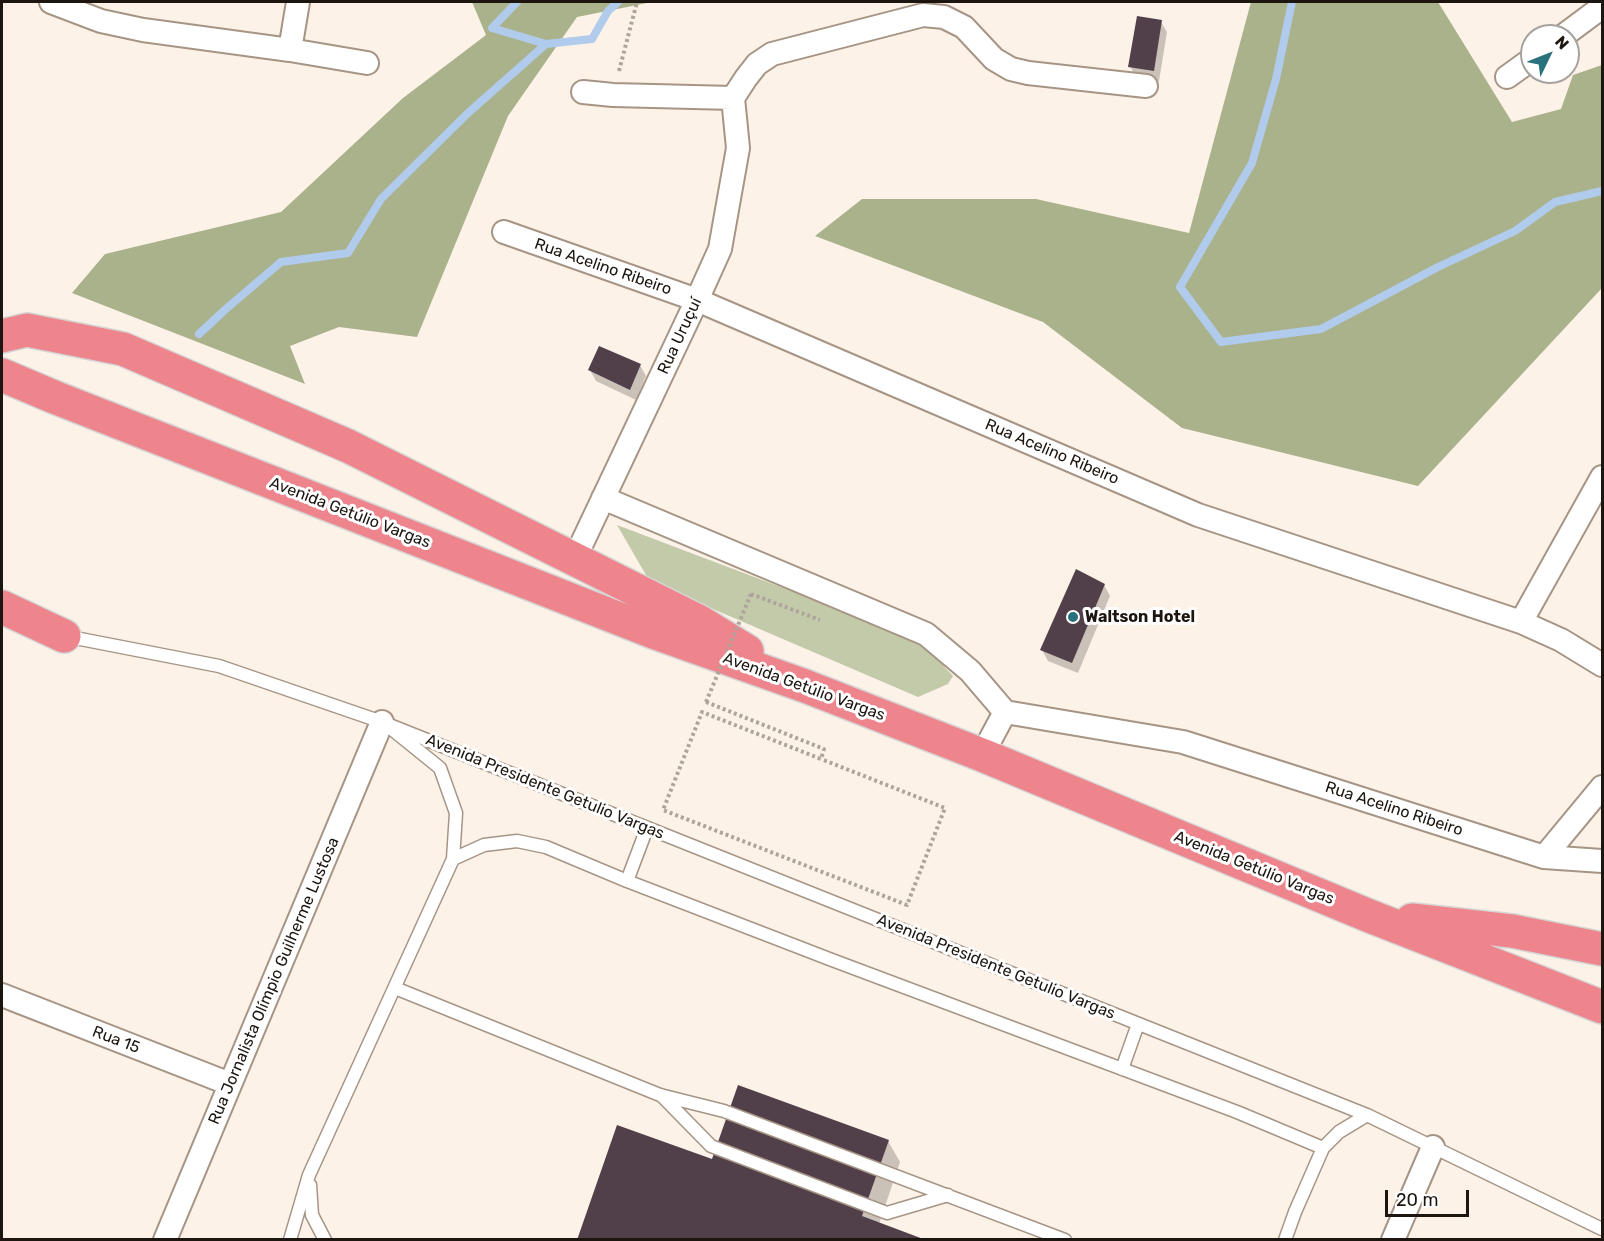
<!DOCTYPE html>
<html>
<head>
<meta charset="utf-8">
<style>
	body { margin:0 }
	#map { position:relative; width:1604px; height:1241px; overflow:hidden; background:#fdf2e8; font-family:Rubik,sans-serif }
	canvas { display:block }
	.frame { position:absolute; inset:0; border:3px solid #1d1610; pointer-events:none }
	.north { position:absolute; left:1520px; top:24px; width:60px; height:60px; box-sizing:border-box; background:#fff; border:2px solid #a5a29f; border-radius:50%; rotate:47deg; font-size:16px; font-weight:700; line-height:24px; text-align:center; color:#1d1610 }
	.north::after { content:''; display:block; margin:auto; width:21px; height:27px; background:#29717c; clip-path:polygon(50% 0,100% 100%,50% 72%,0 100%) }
	.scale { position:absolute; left:1385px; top:1190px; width:84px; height:27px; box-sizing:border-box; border:3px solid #1d1610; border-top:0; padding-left:8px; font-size:18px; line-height:21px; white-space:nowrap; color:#1d1610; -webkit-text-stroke:4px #fff; paint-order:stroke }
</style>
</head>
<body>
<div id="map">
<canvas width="1604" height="1241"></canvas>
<div class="frame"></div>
<div class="north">N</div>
<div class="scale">20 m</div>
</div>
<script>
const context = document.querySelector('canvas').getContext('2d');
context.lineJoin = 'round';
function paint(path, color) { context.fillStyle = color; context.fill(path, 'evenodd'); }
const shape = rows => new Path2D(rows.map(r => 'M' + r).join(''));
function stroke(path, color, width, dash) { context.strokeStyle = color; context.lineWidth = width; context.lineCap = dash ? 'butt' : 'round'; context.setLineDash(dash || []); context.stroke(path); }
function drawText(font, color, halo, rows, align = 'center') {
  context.font = font + ' Rubik,sans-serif'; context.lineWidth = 6; context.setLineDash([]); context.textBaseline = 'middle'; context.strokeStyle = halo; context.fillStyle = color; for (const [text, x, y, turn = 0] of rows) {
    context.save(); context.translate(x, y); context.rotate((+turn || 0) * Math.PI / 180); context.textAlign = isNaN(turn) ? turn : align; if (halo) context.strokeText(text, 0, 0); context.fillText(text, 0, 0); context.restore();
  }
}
const green = shape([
	[617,525,918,639,953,676,948,684,918,697,650,582]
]);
const forest = shape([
	[472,2,652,2,577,17,508,116,417,337,339,327,290,346,305,384,72,293,105,254,281,212,403,98,486,35],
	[1251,2,1438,2,1512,122,1561,109,1573,75,1602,65,1602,288,1418,486,1182,428,1043,322,815,236,862,199,1036,199,1189,233]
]);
const shadow = shape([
	[1161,22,1167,32,1159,81,1136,77,1130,66],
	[640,365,646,376,636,400,596,381,590,370],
	[1104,585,1110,596,1078,673,1048,661,1042,650],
	[888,1141,900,1162,879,1224,712,1161]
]);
const stream = shape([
	[517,2,492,28,546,44],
	[1292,2,1276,79,1252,163,1180,287,1221,342,1321,329,1438,267,1515,231,1555,202,1602,191],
	[199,334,227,308,281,262,348,253,381,199,468,113,546,44,592,39,608,11,618,2]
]);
const building = shape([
	[1137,16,1162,20,1154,71,1128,67],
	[599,346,641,364,630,390,588,370],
	[1076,569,1105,584,1072,663,1040,650],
	[738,1085,889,1140,862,1216,926,1240,577,1240,617,1125,712,1159]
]);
const path = shape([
	[619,71,637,2],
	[751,594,820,620],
	[706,702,824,749,821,759,702,712,663,810,907,905,945,808,821,759]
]);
const service = shape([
	[65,636,219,666,382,722,1367,1115,1602,1229],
	[453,859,484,845,517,841,546,847,627,881,832,960,1237,1112,1323,1148],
	[627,881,647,828],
	[395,988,660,1095,724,1111,1065,1240],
	[1122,1069,1138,1024],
	[661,1095,711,1146,887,1213,948,1195],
	[310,1185,312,1215,325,1240],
	[290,1240,309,1175,453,859,456,813,440,768,393,730],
	[1285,1240,1295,1212,1323,1148,1339,1132,1367,1115]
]);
const minor = shape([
	[51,2,101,21,143,30,290,50,367,63],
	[1563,36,1602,7],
	[290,50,298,2],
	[1507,77,1532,59],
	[583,92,613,95,733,98],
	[733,98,746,78,757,64,772,54,923,15,944,17,964,27,994,59,1011,69,1028,73,1146,86],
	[504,232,697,300,1198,515,1521,622,1561,640,1602,665],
	[603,498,926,634,970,671,1005,712,1183,742,1544,857,1602,861],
	[574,560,697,300,720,249,738,148,733,98],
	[1521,622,1602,477],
	[982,755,1005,712],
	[1544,857,1602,787],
	[2,995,230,1084],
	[165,1240,382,722],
	[1393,1240,1433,1147]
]);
const trunk = shape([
	[2,336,27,330,123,349,348,446,700,622,747,651],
	[2,375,54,397,653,632,805,686,982,755,1367,915,1602,1007],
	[2,607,64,636],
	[1412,920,1512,931,1602,949]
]);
const pathBridge = shape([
	[706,702,751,594]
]);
const markers = [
	[1073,617,6,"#29717c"]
];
const streetNames = [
	["Rua Acelino Ribeiro",603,267,19],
	["Rua Uruçuí",680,336,-65],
	["Rua Acelino Ribeiro",1052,452,23],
	["Avenida Getúlio Vargas",350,513,21],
	["Avenida Getúlio Vargas",804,687,20],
	["Avenida Presidente Getulio Vargas",545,787,22],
	["Rua Acelino Ribeiro",1394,809,18],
	["Avenida Getúlio Vargas",1254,868,22],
	["Avenida Presidente Getulio Vargas",996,967,22],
	["Rua Jornalista Olímpio Guilherme Lustosa",274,981,-67],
	["Rua 15",116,1040,21]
];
const poiNames = [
	["Waltson Hotel",1085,617]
];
paint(green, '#c3caaa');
paint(forest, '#aab28b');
paint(shadow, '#0003');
stroke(stream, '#b1cbed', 8);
paint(building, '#513f4a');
stroke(service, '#a69585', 15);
stroke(minor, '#a69585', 26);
stroke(trunk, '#d6d5d4', 36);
stroke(path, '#aea49c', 4, [3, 3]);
stroke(service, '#fff', 12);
stroke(minor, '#fff', 22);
stroke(trunk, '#ee848c', 33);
stroke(pathBridge, '#aea49c', 4, [3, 3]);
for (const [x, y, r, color] of markers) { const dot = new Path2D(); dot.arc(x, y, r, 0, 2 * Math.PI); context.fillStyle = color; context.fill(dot); stroke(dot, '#fff', 2); }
drawText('16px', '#1d1610', '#fff', streetNames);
drawText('bold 16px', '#1d1610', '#fff', poiNames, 'left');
</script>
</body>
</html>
